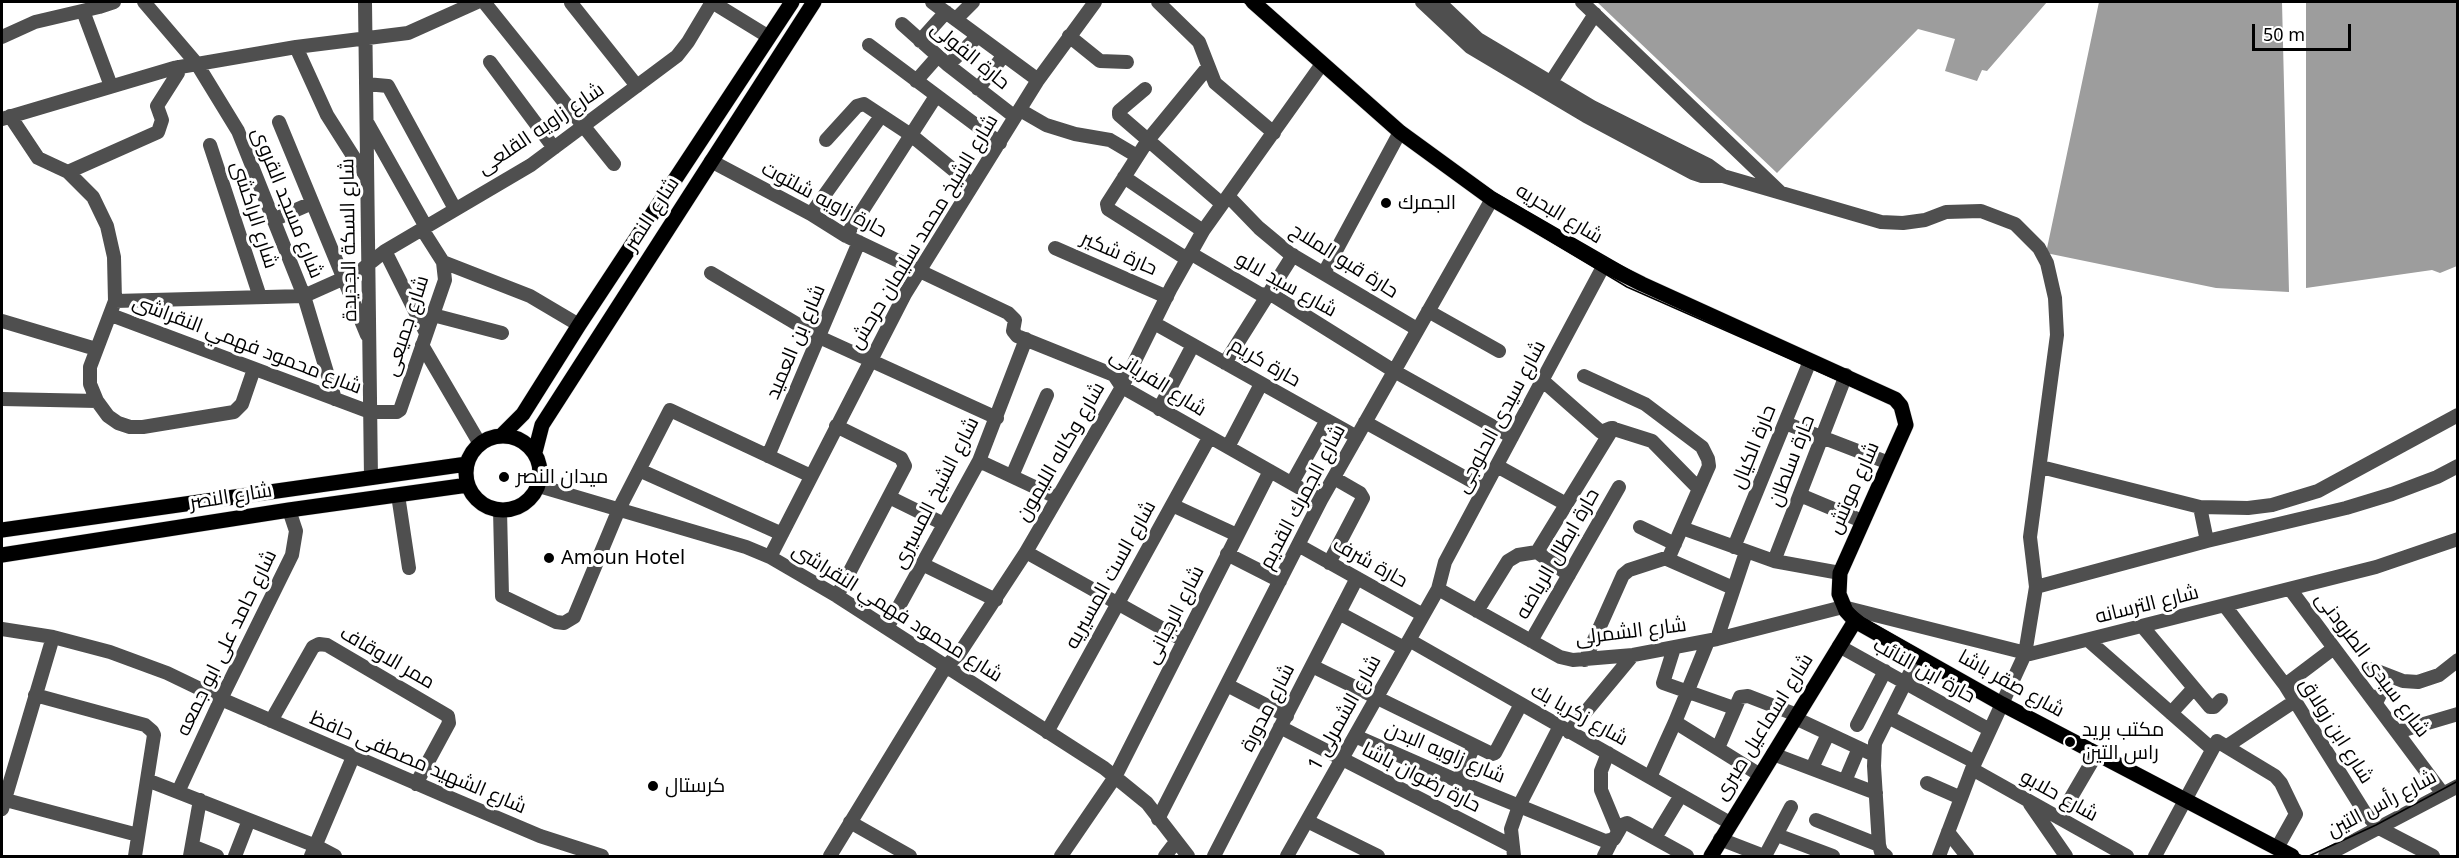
<!DOCTYPE html>
<html>
<head>
<meta charset="utf-8">
<style>
	body { margin:0 }
	#map { position:relative; width:2459px; height:858px; overflow:hidden; background:#fff; font-family:"Noto Sans",sans-serif }
	canvas { display:block }
	.frame { position:absolute; inset:0; border:3px solid #000; pointer-events:none }
	.scale { position:absolute; left:2252px; top:24px; width:99px; height:27px; box-sizing:border-box; border:3px solid #000; border-top:0; padding-left:8px; font-size:18px; line-height:21px; white-space:nowrap; color:#000; -webkit-text-stroke:4px #fff; paint-order:stroke }
</style>
</head>
<body>
<div id="map">
<canvas width="2459" height="858"></canvas>
<div class="frame"></div>
<div class="scale">50 m</div>
</div>
<script>
const context = document.querySelector('canvas').getContext('2d');
context.lineJoin = 'round';
function paint(path, color) { context.fillStyle = color; context.fill(path, 'evenodd'); }
const shape = rows => new Path2D(rows.map(r => 'M' + r).join(''));
function stroke(path, color, width, dash) { context.strokeStyle = color; context.lineWidth = width; context.lineCap = dash ? 'butt' : 'round'; context.setLineDash(dash || []); context.stroke(path); }
function drawText(font, color, halo, rows, align = 'center') {
  context.font = font + ' "Noto Sans",Cairo,sans-serif'; context.lineWidth = 6; context.setLineDash([]); context.textBaseline = 'middle'; context.strokeStyle = halo; context.fillStyle = color; for (const [text, x, y, turn = 0] of rows) {
    context.save(); context.translate(x, y); context.rotate((+turn || 0) * Math.PI / 180); context.textAlign = isNaN(turn) ? turn : align; if (halo) context.strokeText(text, 0, 0); context.fillText(text, 0, 0); context.restore();
  }
}
const water = shape([
	[1597,2,2047,2,1987,71,1982,70,1977,81,1945,71,1955,39,1918,29,1777,173],
	[2099,2,2282,2,2289,292,2216,288,2046,253],
	[2306,2,2457,2,2457,266,2440,273,2432,270,2306,288]
]);
const minor = shape([
	[144,2,197,64,238,131,304,296,335,399],
	[365,2,371,478],
	[484,2,614,164],
	[712,2,769,37],
	[932,2,1038,80],
	[1158,2,1199,42,1215,83,1274,133],
	[1422,2,1470,47,1586,116,1693,173,1702,176,1723,176,1881,222,1903,223,1925,220,1946,212,1981,211,2015,224,2039,248,2047,263,2055,298,2057,335,2030,537,2036,587,2025,654,1972,769,1939,856],
	[1439,2,1478,39,1592,107,1708,165,1723,176],
	[1582,2,1780,192],
	[571,3,637,86],
	[83,11,111,86],
	[956,19,973,2],
	[902,24,948,65,1015,117],
	[1069,36,1100,61,1127,62],
	[2,37,35,22,99,7,114,2],
	[920,41,946,12],
	[869,45,1000,143],
	[296,47,327,115,367,178],
	[490,62,554,148],
	[948,65,978,36],
	[916,81,938,56],
	[1551,82,1595,14],
	[366,84,388,86,455,209],
	[978,89,1004,55],
	[1145,89,1119,111,1119,115,1222,204],
	[1020,110,1046,125,1075,134,1110,140,1137,156],
	[10,116,38,158,68,172,93,197,107,226,114,257,115,301,90,367,90,384,97,401,108,416,118,423,130,427,143,427,234,412,242,404,254,369],
	[2,119,174,68,296,47,408,33,477,2],
	[279,122,367,335],
	[368,124,426,227],
	[826,140,857,106,864,104,911,135,972,185],
	[210,145,260,297],
	[711,161,811,214,846,236,1008,313,1015,320,1013,331,1017,336,1114,375,1122,387,1321,500],
	[68,172,158,132,162,120,157,106,178,73,178,67],
	[1124,177,1203,231],
	[1228,196,1259,228,1289,253,1417,329],
	[811,214,881,116],
	[273,220,312,203],
	[846,236,936,96],
	[1055,248,1167,297],
	[385,251,426,333],
	[1190,253,1260,294,1274,296,1394,371,1512,437],
	[1187,259,1108,209,1107,204,1148,140,1208,67],
	[443,262,530,296,579,325],
	[711,273,819,337,997,418],
	[1324,273,1400,132],
	[115,301,304,296,360,271,385,251,531,165,677,56,688,42,712,2],
	[1428,311,1499,351],
	[111,315,370,412,397,412,400,410,445,280,443,262,422,229],
	[433,315,502,333],
	[2,321,96,349],
	[1154,323,1357,437],
	[422,345,480,444],
	[1225,363,1293,255],
	[1584,376,1645,404,1702,447,1708,459,1709,466,1669,557,1629,570,1623,575,1585,660],
	[1542,380,1601,432,1611,428,1652,441,1699,489],
	[2,399,97,401],
	[1159,409,1193,345],
	[1365,422,1484,488],
	[1785,423,1889,463],
	[836,426,901,458,905,466,837,596],
	[1228,447,1261,384],
	[768,456,859,242],
	[979,461,1056,497],
	[1497,466,1566,504],
	[2041,467,2200,507,2248,508,2272,505,2318,491,2458,415],
	[639,470,782,534],
	[1012,476,1047,395],
	[1292,483,1327,420],
	[539,486,746,547,770,557,837,596,1104,768,1147,803,1188,856],
	[398,495,409,568],
	[1800,495,1862,521],
	[889,497,944,524],
	[1172,505,1237,535],
	[2200,507,2207,541],
	[500,510,502,596,556,622,564,623,574,617,619,509,670,410,811,476],
	[1640,527,1675,544],
	[1682,528,1774,561,1840,573],
	[1298,545,1423,615],
	[1734,547,1810,361],
	[1026,552,1183,640],
	[1537,552,1569,575],
	[1227,554,1280,581],
	[770,557,905,294,1038,80,1095,2],
	[1667,559,1733,588],
	[1774,561,1846,375],
	[1329,563,1363,498,1360,493,1334,478],
	[922,564,996,600],
	[2036,587,2207,541,2346,508,2392,494,2437,477,2458,466],
	[1438,589,1560,657,1573,660,1633,655,1717,639,1843,607,2030,654,2376,567,2458,539],
	[2290,589,2443,794],
	[2225,606,2285,685,2365,813,2379,828,2433,856],
	[1477,611,1508,561,1518,555,1537,552,1613,428],
	[1339,613,1404,648],
	[2142,626,2210,707,2214,707,2221,700],
	[887,628,979,461,1026,339],
	[2,629,53,637,110,652,167,673,221,699,455,800,540,836,602,856],
	[1717,639,1746,552],
	[1409,640,1730,823],
	[2088,640,2212,749],
	[1531,641,1619,487],
	[1839,646,1990,730],
	[1674,648,1663,683,1734,708],
	[1312,666,1492,754,1495,753,1521,704],
	[2372,669,2403,681,2418,682,2439,675,2458,660],
	[1227,685,1287,716],
	[2285,685,2334,648],
	[35,695,145,725,152,731,154,735,135,856],
	[2376,703,2389,676],
	[2171,713,2194,688],
	[1888,717,1975,762],
	[1795,718,1874,755],
	[271,721,313,647,319,644,327,645,448,716,449,723,416,784],
	[1675,722,1760,775],
	[1857,725,1885,671],
	[1280,727,1512,846],
	[1047,732,1209,438],
	[1569,732,1633,655],
	[2397,732,2458,714],
	[1355,736,1458,781,1605,841,1614,839,1622,825,1627,823,1687,856],
	[2227,746,2295,701],
	[1718,748,1740,697,1748,696,1797,715],
	[1608,753,1601,771,1601,790,1618,831],
	[1773,754,1876,793],
	[1812,768,1828,734],
	[1972,769,2127,856],
	[1650,777,1675,722,1708,641],
	[147,780,316,846,335,856],
	[1458,781,1474,746],
	[1845,781,1859,748],
	[1927,783,1961,798],
	[178,792,221,699,292,555,296,531,289,510],
	[2,799,138,835],
	[2030,804,2066,856],
	[2,809,53,637],
	[2059,818,2097,753],
	[1158,819,1321,500,1492,199],
	[1816,820,1879,845],
	[1307,821,1378,856],
	[850,822,910,856],
	[1948,832,1967,856],
	[1777,835,1833,856],
	[1655,838,1681,795],
	[1720,839,1764,856],
	[192,846,217,856],
	[190,856,200,800],
	[235,856,249,820],
	[311,856,353,757],
	[830,856,946,666,959,654,1026,552,1122,387,1171,288,1203,231,1322,64],
	[1061,856,1115,777,1270,471],
	[1165,856,1175,843],
	[1214,856,1357,578],
	[1287,856,1438,589,1445,562,1604,265],
	[1514,856,1511,829,1519,806,1560,726],
	[1604,856,1612,840],
	[1765,856,1791,807],
	[1886,856,1881,852,1879,845,1874,766,1875,743,1918,657],
	[2155,856,2217,741,2275,776,2281,783,2296,814,2277,848],
	[2325,856,2458,786]
]);
const major = shape([
	[1253,2,1400,132,1492,199,1604,265,1642,284,1895,399,1901,406,1906,425,1840,573,1839,594,1846,611,1855,621,2002,704,2292,856],
	'466 473a37 37 0 1 1 74 0a37 37 0 1 1-74 0Z',
	[501,436,523,414,579,325,792,2],
	[535,452,542,425,814,2],
	[2,530,467,464],
	[2,555,289,510,468,485],
	[1711,856,1855,621]
]);
const tram = shape([
	[1244,2,1390,131,1489,204,1627,287,1890,403,1898,411,1901,420,1899,430,1836,567,1834,595,1839,608,1846,620,2000,708,2284,856],
	[1262,2,1325,60,1416,138,1495,193,1646,280,1900,396,1910,416,1910,427,1844,578,1844,591,1850,607,1865,619,2004,699,2255,832],
	[2278,845,2302,856],
	[2309,856,2376,825,2458,781]
]);
const markers = [
	[1386,203,6,"#000"],
	[504,477,6,"#000"],
	[549,558,6,"#000"],
	[2070,742,6,"#000"],
	[653,786,6,"#000"]
];
const streetNames = [
	["حارة الفولى",970,56,39],
	["شارع زاويه القلعى",541,129,-34],
	["حارة زاويه شلتوت",824,200,28],
	["شارع مسجد القروى",287,203,68],
	["شارع النصر",652,214,-57],
	["شارع البحريه",1559,214,31],
	["شارع الراكشى",254,215,72],
	["شارع الشيخ محمد سليمان حرحش",924,232,-59],
	["شارع السكة الجديدة",349,240,-91],
	["حارة شكير",1119,254,24],
	["حارة قبو الملاح",1344,261,32],
	["شارع سيد لالو",1286,285,29],
	["شارع جميعى",407,326,-72],
	["شارع بن العميد",796,342,-67],
	["شارع محمود فهمي النقراشى",247,345,21],
	["حارة كريم",1265,363,30],
	["شارع الفريانى",1158,383,32],
	["شارع سيدى الحلوجى",1501,417,-62],
	["حارة الكيال",1754,447,-68],
	["شارع وكاله الليمون",1061,452,-60],
	["حارة سلطان",1792,461,-69],
	["شارع موتش",1854,488,-66],
	["شارع الشيخ المسيرى",936,493,-63],
	["شارع النصر",231,497,-9],
	["شارع الجمرك القديم",1303,497,-62],
	["حارة ابطال الرياضه",1558,554,-60],
	["حارة شرف",1370,563,29],
	["شارع الست المسيريه",1111,575,-61],
	["شارع الترسانه",2147,605,-14],
	["شارع محمود فهمي النقراشى",897,613,32],
	["شارع الرجبانى",1175,615,-63],
	["شارع الشمرلى",1631,632,-7],
	["شارع حامد على ابو جمعه",227,643,-64],
	["ممر الاوقاف",387,658,30],
	["شارع سيدى الطرودنى",2372,665,53],
	["حارة ابن النائب",1924,671,29],
	["شارع صقر باشا",2011,684,29],
	["شارع مدورة",1268,708,-63],
	["شارع الشمرلى 1",1345,713,-61],
	["شارع زكريا بك",1579,715,29],
	["شارع اسماعيل صبرى",1764,727,-58],
	["شارع ابن زولاق",2336,731,58],
	["شارع زاويه البدن",1445,753,23],
	["شارع الشهيد مصطفى حافظ",418,763,23],
	["حارة رضوان باشا",1421,778,27],
	["شارع حلابو",2059,796,29],
	["شارع رأس التين",2382,804,-28]
];
const poiNames = [
	["الجمرك",1398,203],
	["ميدان النصر",516,477],
	["Amoun Hotel",561,558],
	["مكتب بريد",2082,730],
	["راس التين",2082,753],
	["كرستال",665,786]
];
paint(water, '#9d9d9d');
stroke(major, '#dbdbdb', 16);
stroke(minor, '#4f4f4f', 14);
stroke(major, '#000', 15);
stroke(tram, '#000', 1.5);
for (const [x, y, r, color] of markers) { const dot = new Path2D(); dot.arc(x, y, r, 0, 2 * Math.PI); context.fillStyle = color; context.fill(dot); stroke(dot, '#fff', 2); }
drawText('20px', '#000', '#fff', streetNames);
drawText('20px', '#000', '#fff', poiNames, 'left');
</script>
</body>
</html>
